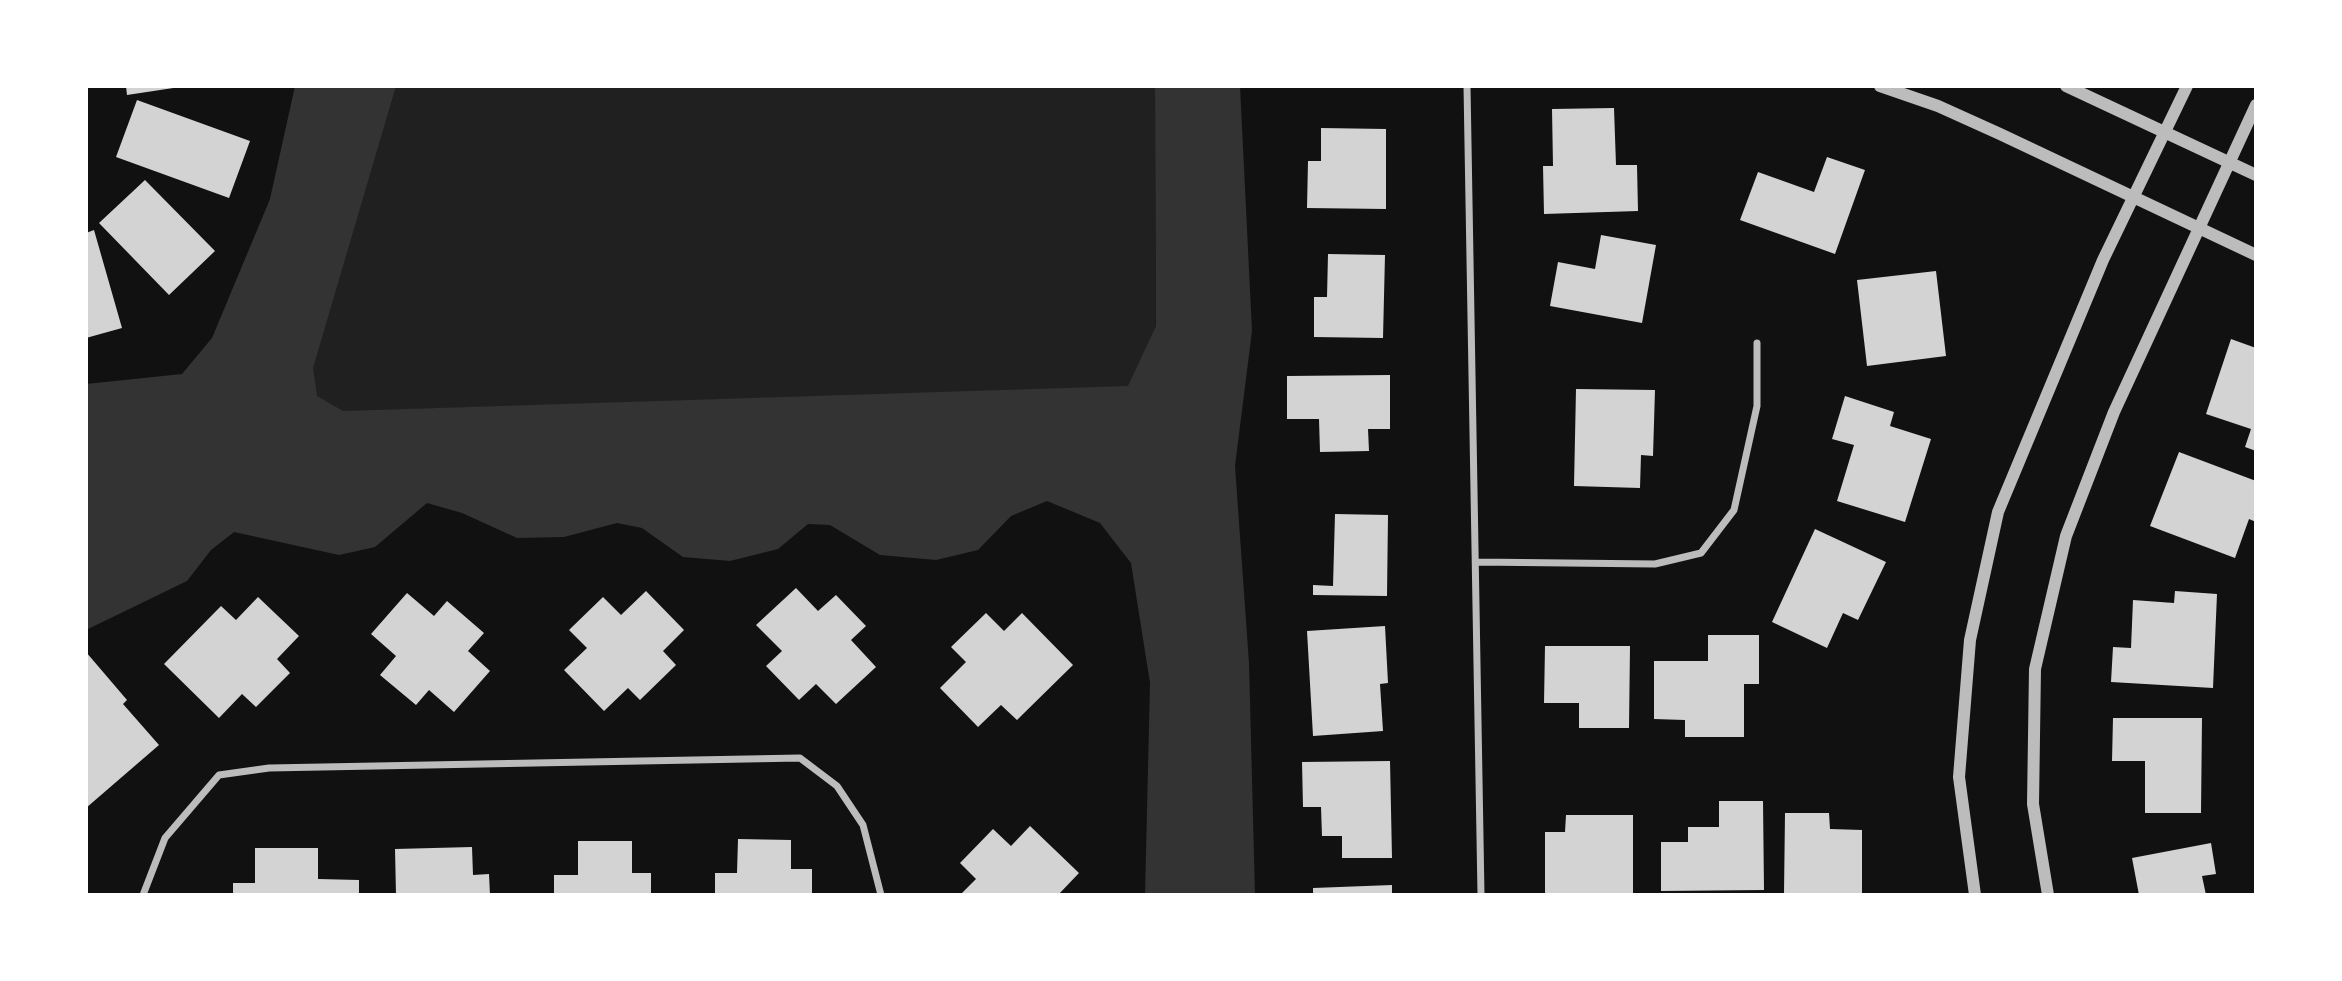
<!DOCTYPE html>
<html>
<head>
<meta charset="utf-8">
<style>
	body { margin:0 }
	#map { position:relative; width:2342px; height:981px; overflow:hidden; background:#111; font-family:"Titillium Web",sans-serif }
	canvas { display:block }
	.frame { position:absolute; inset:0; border:88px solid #fff; pointer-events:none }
</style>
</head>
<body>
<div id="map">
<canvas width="2342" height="981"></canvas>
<div class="frame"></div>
</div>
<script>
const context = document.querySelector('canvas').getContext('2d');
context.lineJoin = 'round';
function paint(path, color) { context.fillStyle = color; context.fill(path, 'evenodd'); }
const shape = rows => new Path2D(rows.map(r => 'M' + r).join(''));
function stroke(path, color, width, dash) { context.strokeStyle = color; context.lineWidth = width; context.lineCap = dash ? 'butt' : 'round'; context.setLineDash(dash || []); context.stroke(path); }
const green = shape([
	[393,86,1155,86,1156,386,288,413]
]);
const water = shape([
	[295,86,396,86,313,368,317,396,343,411,1128,386,1156,326,1155,86,1240,86,1252,331,1235,466,1249,663,1255,895,1145,895,1150,683,1131,563,1100,523,1047,501,1011,516,978,550,936,560,880,555,830,525,808,524,778,549,730,561,683,557,642,528,617,523,564,537,517,538,462,513,427,503,375,547,339,555,234,532,211,550,187,581,86,630,86,384,182,374,212,338,270,199]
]);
const building = shape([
	[126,86,180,86,180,87,127,95],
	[137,100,250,141,229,198,116,157],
	[1614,108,1616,165,1637,165,1638,211,1544,214,1543,166,1553,166,1552,109],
	[1321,128,1386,129,1386,209,1307,208,1308,161,1321,161],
	[1827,157,1865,170,1835,254,1740,220,1758,172,1814,192],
	[145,180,215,251,169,295,99,223],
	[94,230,122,328,86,338,86,233],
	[1601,235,1656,245,1642,323,1550,306,1558,262,1595,269],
	[1328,254,1385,255,1383,338,1314,337,1314,297,1327,297],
	[1936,271,1946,356,1867,366,1857,280],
	[2231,339,2256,348,2256,451,2245,447,2251,429,2206,414],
	[1390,375,1390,429,1368,429,1369,451,1320,452,1319,419,1287,419,1287,376],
	[1576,389,1655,390,1653,456,1641,455,1640,488,1574,486],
	[1845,396,1894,412,1890,426,1931,439,1905,522,1837,501,1854,445,1832,439],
	[2179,452,2256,481,2256,522,2249,519,2235,558,2150,526],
	[1335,514,1388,515,1387,596,1313,595,1313,585,1333,586],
	[1815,529,1886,562,1858,620,1843,613,1827,648,1772,622],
	[796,588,818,611,836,595,866,626,851,640,876,667,836,704,816,684,799,700,766,666,782,651,756,625],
	[646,591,684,630,663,651,676,665,640,700,628,688,604,711,564,670,587,648,569,630,603,597,621,615],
	[2175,591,2217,594,2213,688,2111,682,2113,647,2131,648,2133,600,2174,603],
	[407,593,434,616,447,601,484,633,468,651,490,671,454,712,429,690,416,705,380,675,396,656,371,634],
	[258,597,299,636,277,659,290,673,256,707,242,694,219,718,164,664,221,606,236,620],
	[986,613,1004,631,1022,613,1073,665,1017,720,1001,705,978,727,940,688,966,662,951,647],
	[1385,626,1388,683,1380,684,1383,731,1313,736,1307,631],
	[1708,635,1759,635,1759,684,1744,684,1744,737,1685,737,1685,720,1654,719,1654,661,1708,661],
	[1545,646,1630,646,1629,728,1579,728,1579,703,1544,703],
	[86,652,127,700,123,704,159,745,86,808],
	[2113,718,2202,718,2201,813,2145,813,2145,761,2112,761],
	[1390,761,1392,858,1342,858,1342,836,1322,836,1321,807,1303,807,1302,762],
	[1719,801,1763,801,1764,890,1661,891,1661,842,1688,842,1688,827,1719,827],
	[1785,813,1829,813,1830,829,1862,830,1862,893,1784,893],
	[1566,815,1633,815,1633,893,1545,894,1545,832,1565,832],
	[1030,826,1079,873,1058,895,960,895,976,879,960,863,993,829,1011,846],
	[738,839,791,840,791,869,812,869,812,895,715,895,715,873,737,873],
	[578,841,632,841,632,873,651,873,651,895,554,895,554,875,578,875],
	[2211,843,2216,874,2202,876,2206,895,2139,895,2132,858],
	[472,847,473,875,489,874,490,895,396,895,395,849],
	[255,848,318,848,318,879,359,880,359,895,233,895,233,883,255,883],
	[1392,885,1392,895,1313,895,1313,888]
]);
const minor = shape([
	[1467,86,1481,895],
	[1477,562,1655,564,1701,553,1734,510,1757,406,1757,343],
	[143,895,165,838,219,775,269,768,800,758,837,786,863,825,881,895]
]);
const tertiary = shape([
	[1880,86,1938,106,2000,134,2256,255],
	[2066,86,2256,175],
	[1975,895,1959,777,1970,640,1998,512,2103,260,2187,86],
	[2048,895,2033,804,2035,669,2066,536,2114,412,2256,105]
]);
paint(green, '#202020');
paint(water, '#333');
paint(building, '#d3d3d3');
stroke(minor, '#bcbcbc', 7);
stroke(tertiary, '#bcbcbc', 12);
</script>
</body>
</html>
